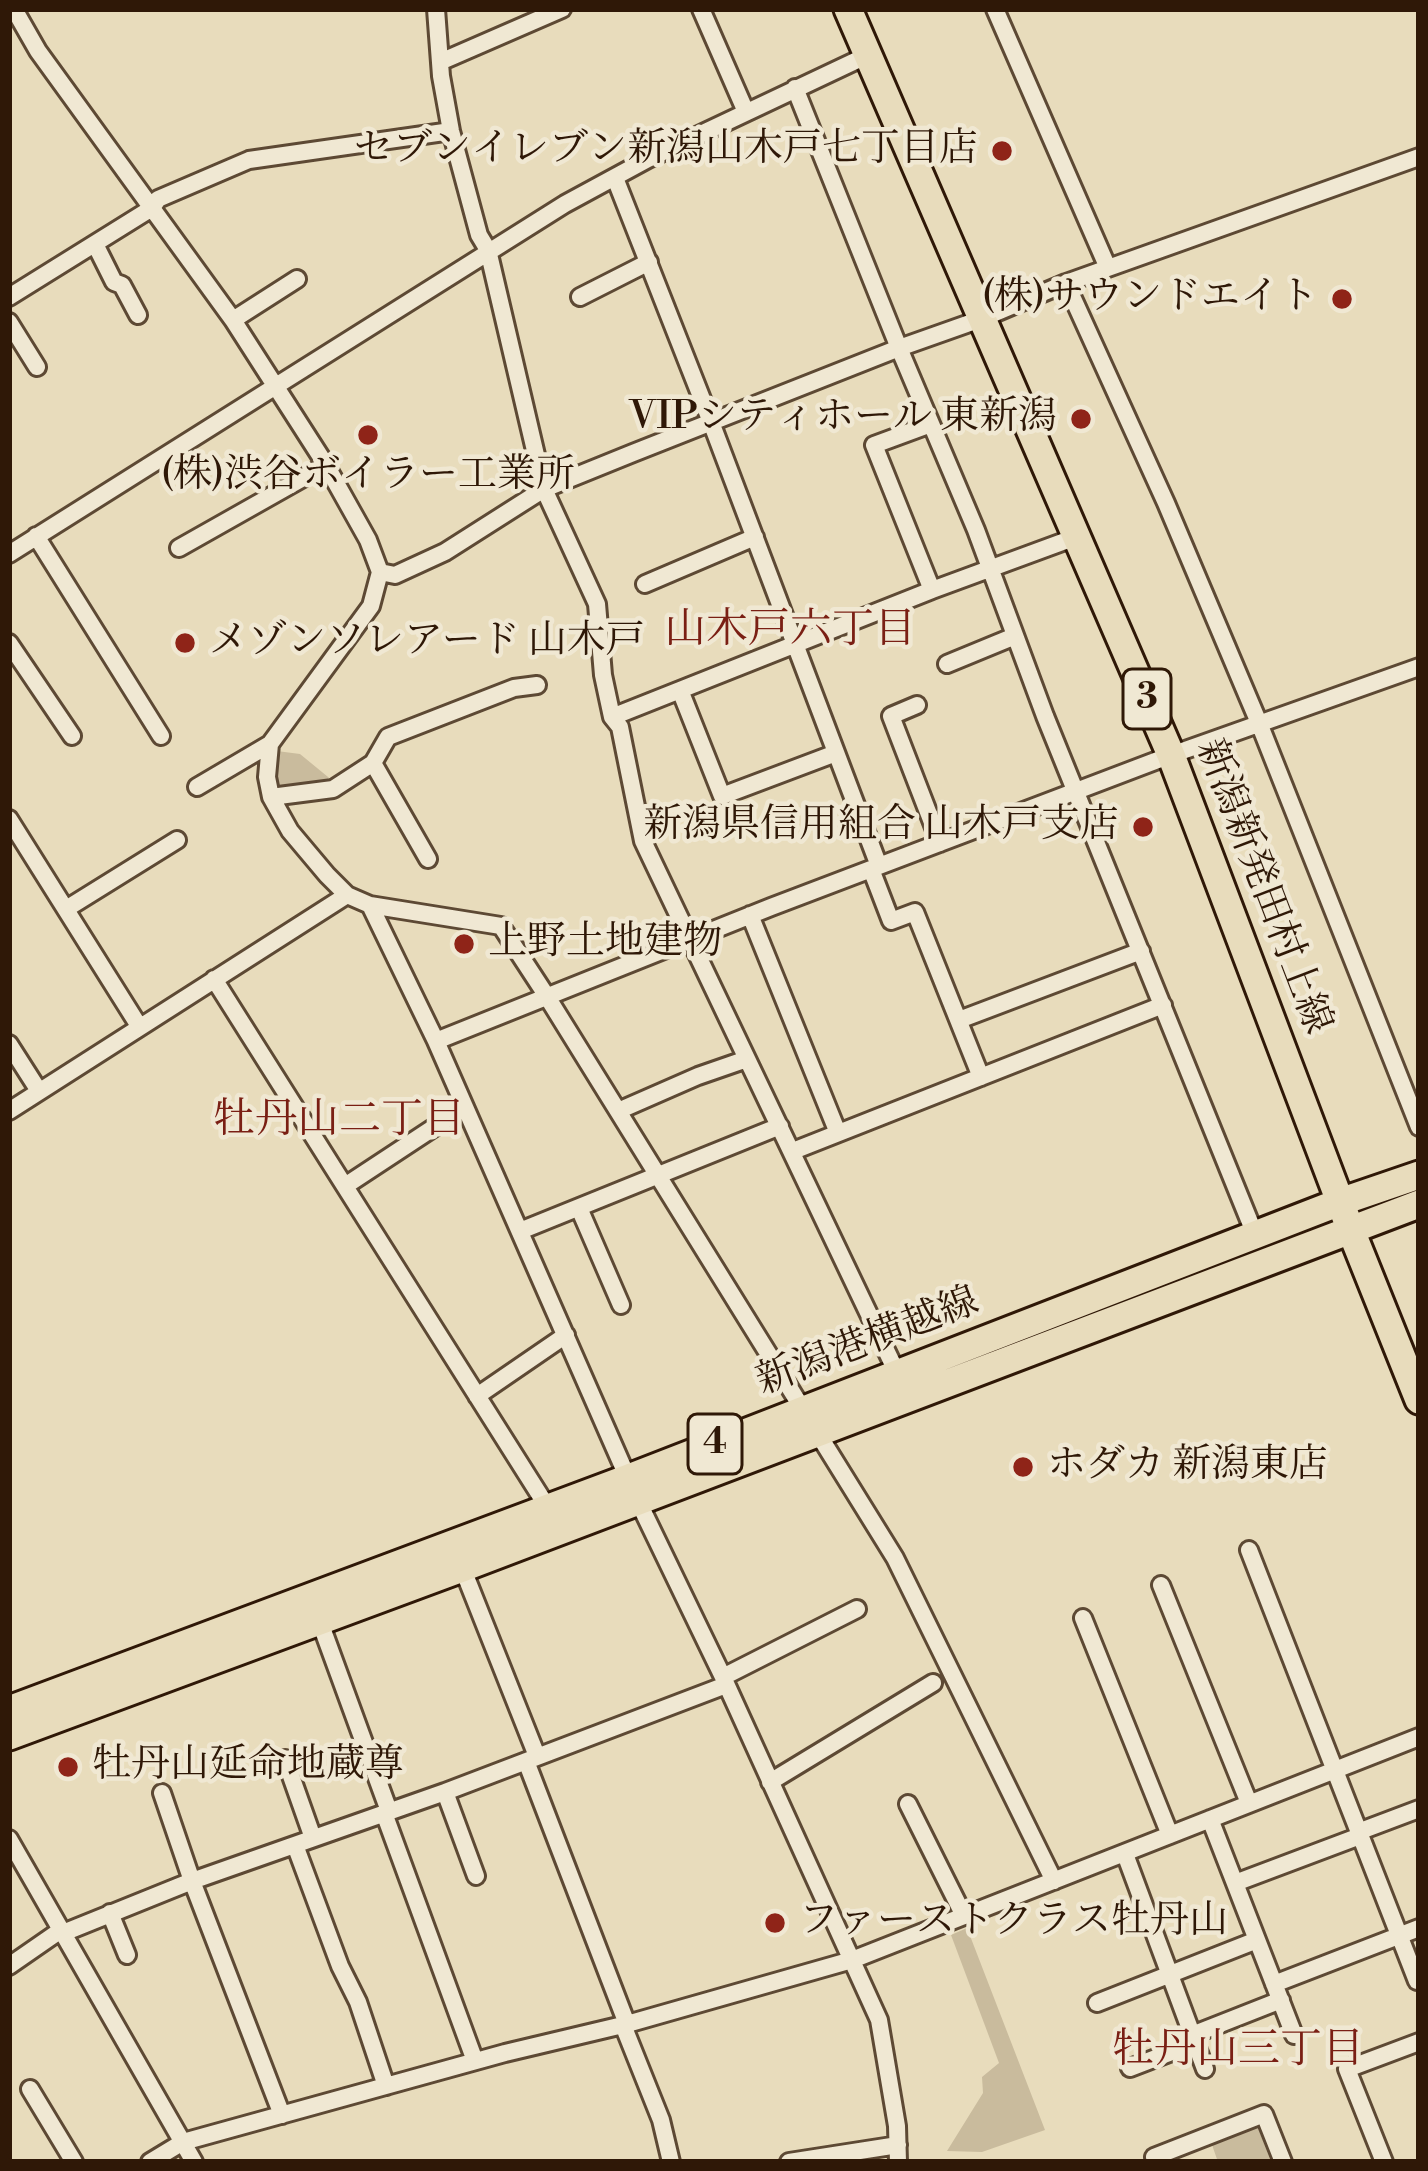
<!DOCTYPE html>
<html>
<head>
<meta charset="utf-8">
<style>
	body { margin:0 }
	#map { position:relative; width:1428px; height:2171px; overflow:hidden; background:#e8dcbc; font-family:"Libre Bodoni",serif }
	canvas { display:block }
	.frame { position:absolute; inset:0; border:12px solid #2f1807; pointer-events:none }
</style>
</head>
<body>
<div id="map">
<canvas width="1428" height="2171"></canvas>
<div class="frame"></div>
</div>
<script>
const context = document.querySelector('canvas').getContext('2d');
context.lineJoin = 'round';
function paint(path, color) { context.fillStyle = color; context.fill(path, 'evenodd'); }
const shape = rows => new Path2D(rows.map(r => 'M' + r).join(''));
function stroke(path, color, width, dash) { context.strokeStyle = color; context.lineWidth = width; context.lineCap = dash ? 'butt' : 'round'; context.setLineDash(dash || []); context.stroke(path); }
function drawText(font, color, halo, rows, align = 'center') {
  context.font = font + ' "Libre Bodoni","Noto Serif JP",serif'; context.lineWidth = 9; context.setLineDash([]); context.textBaseline = 'middle'; context.strokeStyle = halo; context.fillStyle = color; for (const [text, x, y, turn = 0] of rows) {
    context.save(); context.translate(x, y); context.rotate((+turn || 0) * Math.PI / 180); context.textAlign = isNaN(turn) ? turn : align; if (halo) context.strokeText(text, 0, 0); context.fillText(text, 0, 0); context.restore();
  }
}
const green = shape([
	[269,750,300,754,339,786,271,797],
	[967,1928,1045,2130,982,2152,947,2151,983,2093,982,2077,999,2063,951,1935],
	[1257,2125,1271,2162,1218,2162,1211,2142]
]);
const street = shape([
	[14,9,38,51,233,320,326,465,368,540,380,572,371,606,270,744,267,777,271,797,290,831,327,875,347,895,370,905,436,1041,638,1501,723,1677,879,2020,897,2126,898,2162],
	[436,9,441,76,451,131,479,235,488,250,544,489,597,604,603,675,612,717,620,727,643,841,897,1373],
	[701,9,746,112],
	[995,9,1108,268],
	[440,62,562,9],
	[795,88,899,348,976,530,1045,716,1256,1237],
	[615,178,711,422,879,866],
	[95,244,114,282,122,285,138,315],
	[1066,283,1166,503,1259,723,1419,1127],
	[9,297,152,208,158,199,249,160,451,131],
	[580,297,649,262],
	[233,320,297,279],
	[9,322,37,367],
	[931,424,874,445,932,590],
	[36,536,161,736],
	[179,548,326,465],
	[9,554,565,204,648,159,868,55],
	[380,572,395,575,445,552,544,489,633,453,899,348,981,319,1066,283,1419,157],
	[645,584,755,537],
	[9,643,72,736],
	[947,664,1015,636],
	[680,690,722,796,836,753],
	[917,705,891,716,940,843],
	[612,717,932,590,1076,537],
	[373,763,428,859],
	[197,787,270,744],
	[271,797,333,789,373,763,388,737,514,688,537,685],
	[9,819,139,1026],
	[871,869,891,921,915,912,981,1077],
	[370,905,501,926,546,995,895,1558,1054,1881],
	[66,909,177,840],
	[750,915,838,1133],
	[214,979,548,1508],
	[959,1020,1141,951],
	[436,1041,771,907,1171,755,1419,667],
	[9,1044,39,1091],
	[9,1111,347,895],
	[618,1111,698,1076,747,1059],
	[793,1151,1163,1005],
	[345,1186,465,1107],
	[579,1208,621,1305],
	[520,1231,780,1126],
	[477,1396,566,1335],
	[1249,1550,1417,1981],
	[460,1562,537,1756],
	[1161,1585,1249,1803],
	[317,1614,389,1811],
	[1083,1618,1170,1835],
	[723,1677,857,1609],
	[285,1759,313,1838],
	[526,1761,627,2024],
	[770,1782,933,1683],
	[445,1792,476,1876],
	[162,1793,192,1881,282,2115],
	[908,1804,964,1916],
	[384,1813,475,2061],
	[1210,1819,1294,2035],
	[1358,1832,1419,1809],
	[9,1839,194,2162],
	[295,1845,340,1966,358,2002,386,2086],
	[1125,1854,1205,2069],
	[1235,1883,1360,1836],
	[110,1913,127,1955],
	[63,1933,192,1881,445,1792,726,1685],
	[9,1966,61,1930],
	[1274,1984,1419,1928],
	[1097,2003,1257,1940],
	[623,2025,661,2120,671,2162],
	[1192,2035,1281,2000],
	[1130,2068,1195,2043],
	[30,2089,74,2162],
	[150,2162,183,2142,505,2053,627,2024,852,1960,1419,1737],
	[789,2162,898,2145],
	[1156,2162,1154,2157,1264,2114,1283,2162],
	[1384,2162,1347,2069,1419,2042]
]);
const primary = shape([
	[848,9,1171,755,1350,1228,1419,1400],
	[9,1710,629,1478,1340,1202,1419,1175],
	[9,1736,462,1568,1419,1204]
]);
const markers = [
	[1002,151,12,"#8f2418"],
	[1342,299,12,"#8f2418"],
	[1081,419,12,"#8f2418"],
	[368,435,12,"#8f2418"],
	[185,643,12,"#8f2418"],
	[1143,827,12,"#8f2418"],
	[464,944,12,"#8f2418"],
	[1023,1467,12,"#8f2418"],
	[68,1767,12,"#8f2418"],
	[775,1923,12,"#8f2418"]
];
const shields = [
	[1147,699,48],
	[715,1444,54]
];
const shieldNames = [
	["3",1147,699],
	["4",715,1444]
];
const poiNames = [
	["セブンイレブン新潟山木戸七丁目店",978,151,"right"],
	["(株)サウンドエイト",1318,299,"right"],
	["VIPシティホール 東新潟",1057,419,"right"],
	["(株)渋谷ボイラー工業所",368,477,"center"],
	["メゾンソレアード 山木戸",209,643],
	["新潟県信用組合 山木戸支店",1119,827,"right"],
	["上野土地建物",488,944],
	["ホダカ 新潟東店",1047,1467],
	["牡丹山延命地蔵尊",92,1767],
	["ファーストクラス牡丹山",799,1923]
];
const streetNames = [
	["新潟新発田村上線",1262,887,69],
	["新潟港横越線",868,1343,-21]
];
const neighbourhoodNames = [
	["山木戸六丁目",790,632],
	["牡丹山二丁目",339,1122],
	["牡丹山三丁目",1238,2052]
];
paint(green, '#c9bb9d');
stroke(street, '#5d4934', 22);
stroke(primary, '#2f1807', 33);
stroke(street, '#f0e8d3', 16);
stroke(primary, '#e8dcbc', 27);
for (const [x, y, r, color] of markers) { const dot = new Path2D(); dot.arc(x, y, r, 0, 2 * Math.PI); context.fillStyle = color; context.fill(dot); stroke(dot, '#f0e8d3', 4.5); }
for (const [x, y, w] of shields) { const box = new Path2D(); box.roundRect(x - w / 2, y - 30, w, 60, 9); context.fillStyle = '#f0e8d3'; context.fill(box); stroke(box, '#2f1807', 3); }
drawText('bold 36px', '#2f1807', null, shieldNames);
drawText('39px', '#2f1807', '#f0e8d3', poiNames, 'left');
drawText('39px', '#2f1807', '#f0e8d3', streetNames);
drawText('42px', '#7a1f14', '#f0e8d3', neighbourhoodNames);
</script>
</body>
</html>
